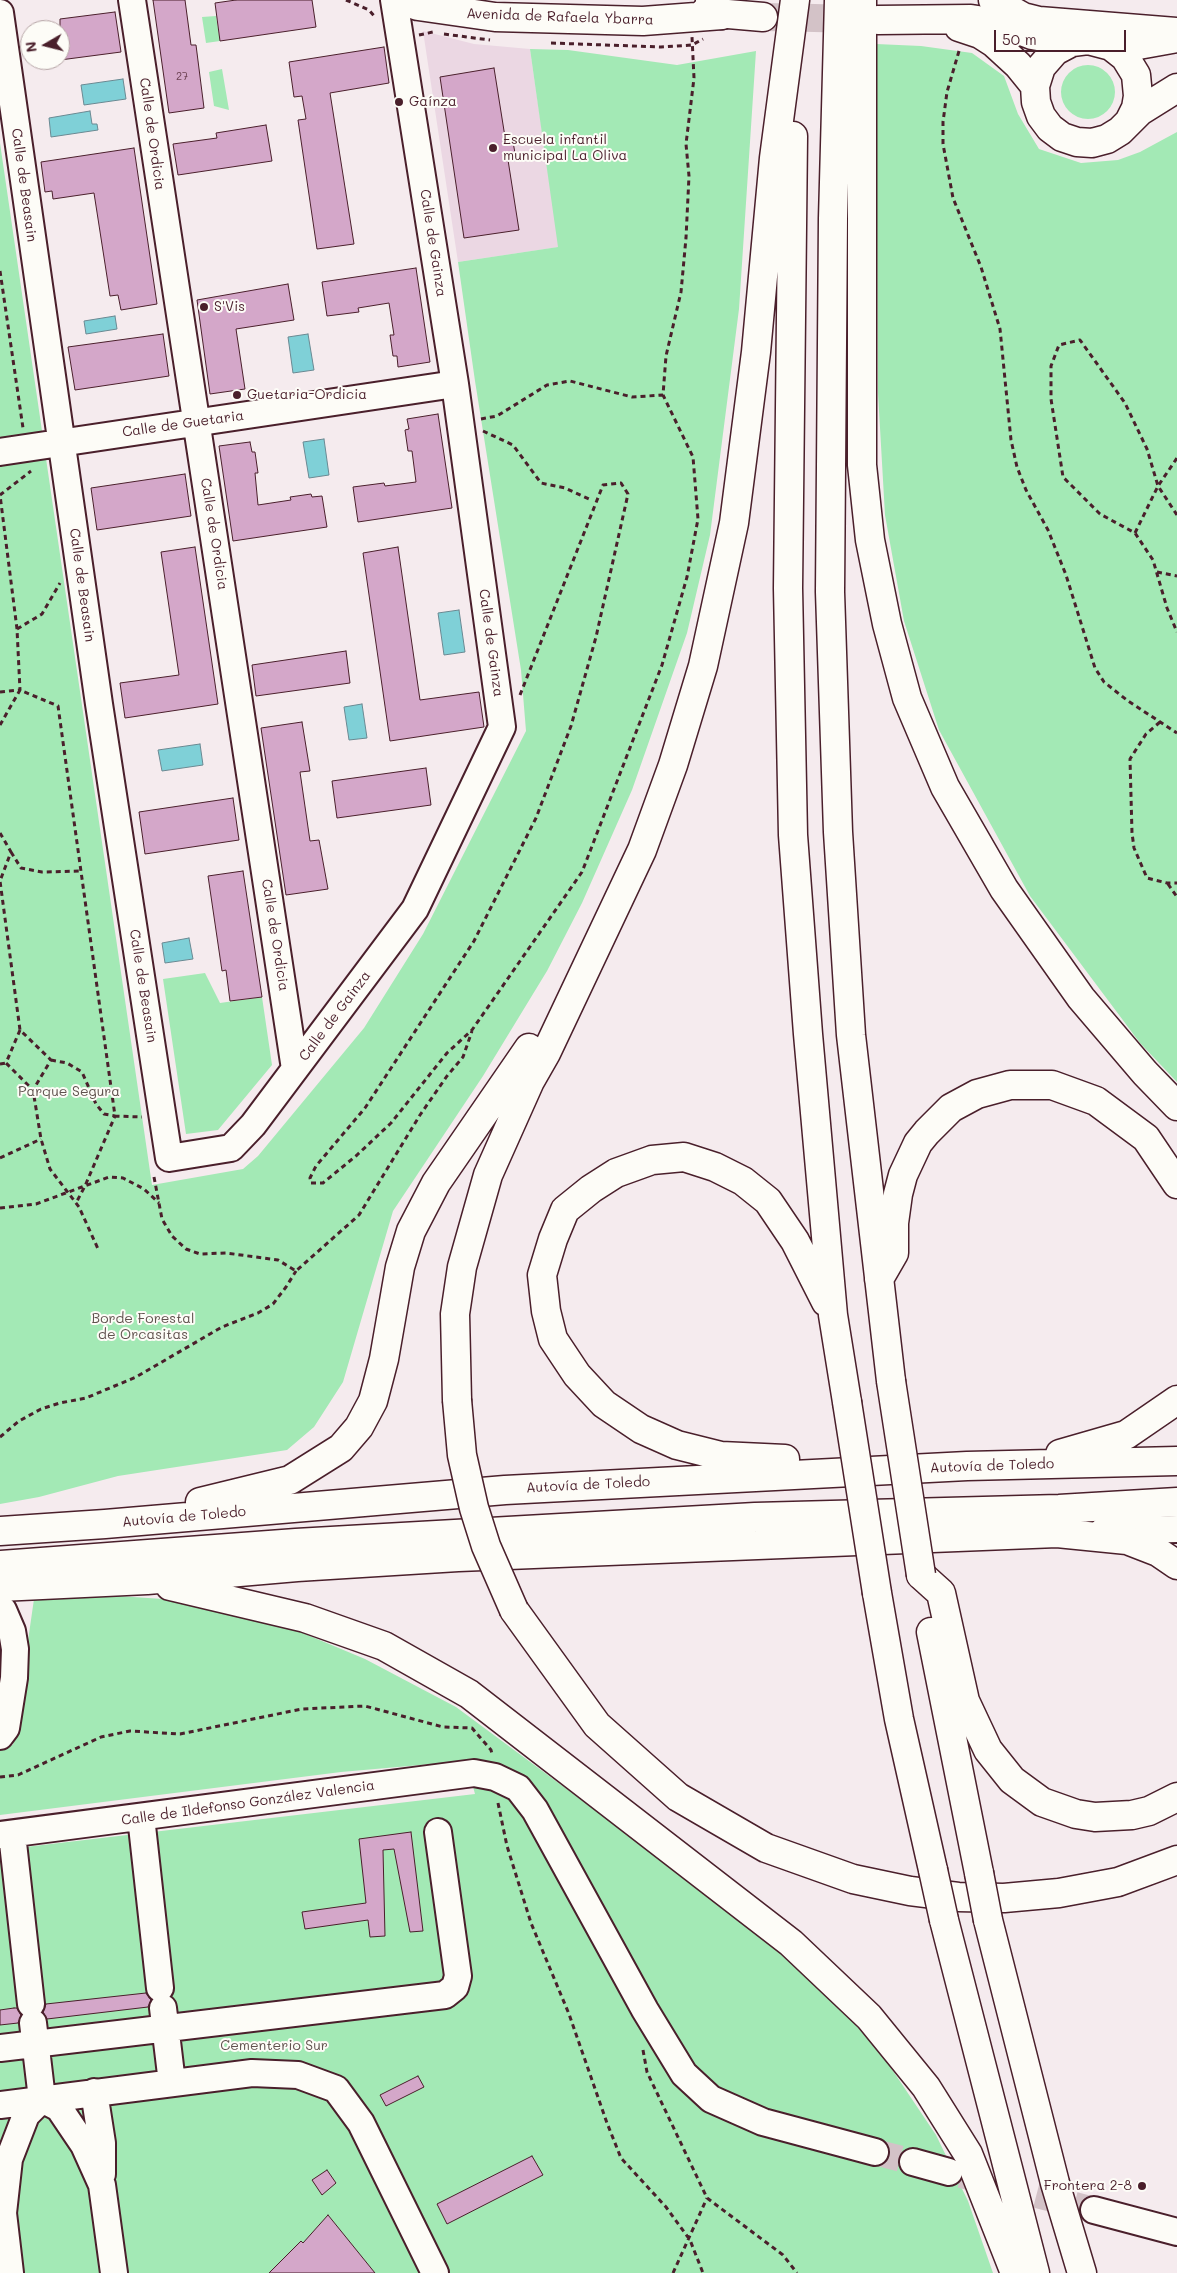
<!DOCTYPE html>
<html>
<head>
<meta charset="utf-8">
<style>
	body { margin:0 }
	#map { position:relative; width:1177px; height:2273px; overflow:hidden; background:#f5ebee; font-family:Mali,sans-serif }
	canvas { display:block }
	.north { position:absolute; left:20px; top:20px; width:50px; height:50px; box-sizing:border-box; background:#fdfcf7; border:1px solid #b5a4a5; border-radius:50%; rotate:262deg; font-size:14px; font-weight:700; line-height:20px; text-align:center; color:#4a1f2b }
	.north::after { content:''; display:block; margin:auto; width:18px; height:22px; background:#4a1f2b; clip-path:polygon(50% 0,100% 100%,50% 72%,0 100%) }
	.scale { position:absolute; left:994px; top:30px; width:132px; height:22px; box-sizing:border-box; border:2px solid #4a1f2b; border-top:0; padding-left:6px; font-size:15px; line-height:18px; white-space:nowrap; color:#4a1f2b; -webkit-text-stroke:4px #fdfcf7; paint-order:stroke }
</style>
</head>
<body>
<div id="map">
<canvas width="1177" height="2273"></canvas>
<div class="north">N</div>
<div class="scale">50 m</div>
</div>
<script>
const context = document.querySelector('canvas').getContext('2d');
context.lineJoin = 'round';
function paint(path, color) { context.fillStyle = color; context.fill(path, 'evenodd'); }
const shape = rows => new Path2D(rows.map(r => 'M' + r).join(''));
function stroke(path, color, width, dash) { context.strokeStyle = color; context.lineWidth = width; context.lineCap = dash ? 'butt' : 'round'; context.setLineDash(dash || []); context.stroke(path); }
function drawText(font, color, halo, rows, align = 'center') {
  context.font = font + ' Mali,sans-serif'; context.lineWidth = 4; context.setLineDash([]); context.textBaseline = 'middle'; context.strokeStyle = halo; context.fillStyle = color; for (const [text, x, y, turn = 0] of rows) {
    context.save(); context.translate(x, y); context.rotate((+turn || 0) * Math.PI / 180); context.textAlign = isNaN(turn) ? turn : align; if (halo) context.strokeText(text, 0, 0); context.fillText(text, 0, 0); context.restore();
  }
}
const built = shape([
	[423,31,474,44,530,49,559,247,458,262]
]);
const green = shape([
	[216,16,220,41,206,43,202,17],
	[876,44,921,46,972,53,1004,76,1018,114,1039,149,1081,163,1118,160,1140,152,1177,132,1177,1082,1140,1043,1030,896,939,730,904,621,885,515,878,393],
	[530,49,568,50,677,65,756,51,739,309,710,535,687,633,632,790,582,903,547,971,483,1076,393,1211,343,1382,314,1427,287,1450,118,1476,39,1497,0,1504,0,143,152,1185,243,1169,258,1156,364,1028,423,934,526,731,521,670,475,381,458,262,558,247],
	'1061 92a27 27 0 1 1 54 0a27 27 0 1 1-54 0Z',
	[222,69,229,110,214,106,209,72],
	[205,973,220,1003,262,997,272,1065,218,1130,186,1134,163,979],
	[103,1595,163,1599,233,1611,298,1631,365,1659,456,1707,730,1910,812,1974,885,2059,936,2135,968,2201,993,2273,0,2273,0,1850,475,1794,466,1761,341,1772,0,1815,0,1745,13,1745,34,1599]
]);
const water = shape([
	[123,79,126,99,84,105,81,85,123,79],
	[90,111,92,124,97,124,98,130,51,137,49,118,90,111],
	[115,316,117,329,86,334,84,321,115,316],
	[308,334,314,370,293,373,288,337,308,334],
	[324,439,329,475,309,478,303,442,324,439],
	[459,610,465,652,444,655,438,613,459,610],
	[362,704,367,738,349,740,344,707,362,704],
	[200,744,203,765,162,771,158,750,200,744],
	[189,938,193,959,165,963,162,943,189,938]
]);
const building = shape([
	[153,0,185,0,191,45,196,45,204,108,169,113,153,0],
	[236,0,312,0,316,27,220,41,215,3,236,0],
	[115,12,121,52,60,60,60,19,115,12],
	[384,47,389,83,330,93,354,244,317,249,298,120,306,119,302,96,294,97,289,62,384,47],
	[494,68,505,137,512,136,516,159,508,160,519,230,464,238,440,77,494,68],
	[266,125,272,161,178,175,173,144,217,138,216,133,266,125],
	[134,148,157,304,121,310,118,295,110,296,94,193,53,199,52,191,45,192,41,162,134,148],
	[416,268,430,362,398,367,397,356,393,356,390,335,394,335,389,303,358,308,359,312,327,316,322,282,416,268],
	[288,284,294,320,236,329,245,389,210,394,197,300,288,284],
	[163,334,169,376,75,390,68,347,163,334],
	[438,414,452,508,358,522,353,487,384,483,385,486,416,482,412,451,408,451,405,430,409,429,407,419,438,414],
	[250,442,252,452,255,452,258,473,255,473,258,505,291,500,290,497,311,494,312,497,322,496,327,527,233,541,219,446,250,442],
	[185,474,191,516,97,530,91,488,185,474],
	[195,547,218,704,125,718,120,683,179,675,161,552,195,547],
	[398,547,420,700,479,692,484,727,390,741,363,553,398,547],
	[346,651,350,683,256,696,252,665,346,651],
	[302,722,310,771,300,772,310,841,319,840,328,889,286,895,261,728,302,722],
	[426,768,431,805,337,818,332,781,426,768],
	[233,798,239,840,145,854,139,812,233,798],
	[243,871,262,997,230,1001,226,970,222,971,208,876,243,871],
	[411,1832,423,1931,410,1932,394,1849,383,1850,385,1936,370,1937,368,1920,305,1929,302,1912,366,1903,359,1839,411,1832],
	[146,1993,151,2000,148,2007,47,2019,43,2012,46,2004,146,1993],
	[14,2008,17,2008,21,2015,18,2023,0,2025,0,2010,14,2008],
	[418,2076,424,2087,386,2106,380,2095,418,2076],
	[532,2156,543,2175,447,2224,437,2204,532,2156],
	[327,2170,336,2183,322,2195,312,2180,327,2170],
	[328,2215,375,2273,269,2273,301,2241,303,2243,328,2215]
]);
const minorTunnel = shape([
	[875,2152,913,2162],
	[961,2175,1094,2210]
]);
const majorTunnel = shape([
	[763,17,862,19]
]);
const path = shape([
	[346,0,369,10,375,17],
	[444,34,490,40],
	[419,35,433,32],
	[551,43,661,47,692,45,703,39],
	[959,51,947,92,943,122,943,144,953,198,981,267,1000,329,1011,440,1017,467,1026,490,1048,530,1066,575,1095,668,1104,682,1128,701,1177,733],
	[0,271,23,428],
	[481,419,497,416,547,385,570,381,632,397,663,395],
	[483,431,513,445,541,483,565,488,591,500],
	[1177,515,1158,486,1147,449,1125,403,1080,340,1059,345,1051,366,1051,399,1063,477,1100,514,1135,533,1153,560,1167,608,1177,632],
	[1135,533,1158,486,1177,458],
	[1157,572,1177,576],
	[17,629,42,614,60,583],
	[0,692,20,690,17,629,0,495,31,471],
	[520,695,603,485,621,483,628,494,596,637,571,726,536,818,474,941,365,1108,316,1166,310,1178,311,1183,323,1183,357,1155,391,1123,447,1053,472,1030,582,872,662,665,687,577,698,519,693,457,663,395,666,356,681,292,686,238,689,176,686,144,694,78,692,37],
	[1160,722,1146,734,1130,759,1132,833,1134,848,1147,878,1167,883,1177,883],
	[0,725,20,690,58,706,115,1116,142,1117],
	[0,833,11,852,0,881,20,1030,51,1060,33,1090,41,1139,50,1169,79,1207,99,1251],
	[11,852,21,868,42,872,81,871],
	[1168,884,1177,897],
	[20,1030,6,1063,33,1090],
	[51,1060,67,1063,82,1072,96,1104,104,1114,115,1116,85,1186,76,1203],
	[0,1064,6,1063],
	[0,1158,41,1139],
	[154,1177,162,1219,172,1236,186,1249,200,1254,226,1253,278,1260,296,1271,359,1215,420,1115,447,1076,463,1057,472,1031],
	[0,1208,36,1204,109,1177,123,1178,144,1189,159,1203],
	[0,1437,19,1421,41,1409,60,1403,86,1398,136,1377,222,1327,258,1313,273,1304,286,1287,296,1271],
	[0,1777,18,1775,101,1737,130,1731,180,1734,302,1709,365,1706,443,1727,472,1728,491,1750,492,1754],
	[498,1803,507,1846,531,1923,569,2014,607,2123,621,2158,666,2207,690,2240,703,2273],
	[643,2050,647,2072,707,2198,783,2255,797,2273],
	[673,2273,707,2198]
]);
const minor = shape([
	[132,0,295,1069],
	[0,13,99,704,169,1158,231,1148,253,1125,415,909,502,727,455,384,394,0],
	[0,452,455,384],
	[1103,1531,1177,1529],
	[0,1736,6,1728,14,1678,15,1649,12,1631,3,1610],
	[141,1817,160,1988],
	[12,1834,31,2004],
	[0,1835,474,1773,495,1777,518,1788,535,1810,645,2010,684,2074,711,2099,763,2122,875,2152],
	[163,2008,172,2083],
	[33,2023,42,2099],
	[0,2048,445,1995,455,1987,458,1976,438,1832],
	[94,2092,102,2143,102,2174],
	[42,2099,59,2108,84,2145,102,2185,114,2273],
	[0,2105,252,2073,298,2075,336,2089,361,2123,435,2273],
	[913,2162,949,2172],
	[1094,2210,1177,2232],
	[10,2273,3,2213,9,2159,26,2115,42,2099]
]);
const major = shape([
	[400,0,418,6,495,17,643,21,722,15],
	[705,12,763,17],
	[878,20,971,19,1004,24,1032,35,1072,42],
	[959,27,980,34,994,43,1018,65,1035,86],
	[1116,49,1177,38],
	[1130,120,1136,108,1138,96,1136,75,1125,57,1111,46,1088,40,1072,42,1055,51,1041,67,1035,86,1036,102,1041,116,1050,128,1062,137,1077,142,1092,143,1107,139,1120,131,1140,111,1177,88]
]);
const highway = shape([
	[710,0,722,15],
	[839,0,833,219,830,592,838,832,851,1035,891,1381],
	[862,0,862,465,870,540,887,624,907,698,945,787,1004,889,1081,998,1145,1073,1177,1106],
	[993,0,1023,17,1039,21,1177,32],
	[793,136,788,588,793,835,808,1034,833,1315,847,1402],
	[879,1279,894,1253,894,1223,898,1194,903,1175,918,1143,927,1132,951,1108,977,1094,1010,1085,1052,1085,1096,1101,1146,1138,1177,1184],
	[457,1400,455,1314,462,1267,488,1175,530,1081,546,1053,642,850,673,765,703,666,734,523,756,352,774,158,795,0],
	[1060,1454,1126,1435,1177,1400],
	[785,1459,721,1456,677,1445,641,1429,604,1404,577,1375,553,1339,546,1311,542,1275,553,1239,565,1210,591,1189,616,1173,652,1160,684,1157,715,1167,743,1181,768,1201,795,1241,826,1302],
	[200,1502,290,1480,341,1448,359,1427,373,1401,384,1359,400,1267,411,1231,436,1183,529,1048],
	[0,1531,105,1524,505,1490,967,1466,1177,1461],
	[0,1565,296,1543,755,1517,1059,1509,1177,1502],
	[921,1575,941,1593,965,1701,988,1750,1012,1780,1042,1802,1076,1814,1095,1817,1132,1815,1149,1811,1177,1797],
	[170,1586,305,1618,384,1646,469,1694,791,1943,869,2017,926,2087,968,2154,1015,2273],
	[0,1587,147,1580,297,1567,458,1557,1057,1533,1127,1540,1158,1552,1177,1565],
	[877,1593,899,1719,933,1870],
	[514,1610,597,1725,678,1797,766,1848,853,1879,910,1891,958,1897,1004,1898,1059,1893,1118,1882,1177,1860],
	[931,1632,979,1873],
	[944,1920,1035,2273],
	[988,1920,1055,2183,1082,2273]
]);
const highwayBridge = shape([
	[891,1381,921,1575],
	[457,1400,462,1455,474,1508,486,1546,514,1610],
	[847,1402,877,1593],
	[933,1870,944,1920],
	[979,1873,988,1920]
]);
const markers = [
	[399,102,5,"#4a1f2b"],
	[493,148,5,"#4a1f2b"],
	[204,307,5,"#4a1f2b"],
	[237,395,5,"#4a1f2b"],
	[1142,2186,5,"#4a1f2b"]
];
const numberNames = [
	["27",182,77]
];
const streetNames = [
	["Avenida de Rafaela Ybarra",560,17,2],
	["Calle de Ordicia",152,134,82],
	["Calle de Beasain",24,185,82],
	["Calle de Gainza",433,243,81],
	["Calle de Guetaria",183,424,-8],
	["Calle de Ordicia",214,534,81],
	["Calle de Beasain",82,585,82],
	["Calle de Gainza",491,643,82],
	["Calle de Ordicia",275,935,81],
	["Calle de Beasain",143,986,81],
	["Calle de Gainza",335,1016,-53],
	["Autovía de Toledo",992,1466,-2],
	["Autovía de Toledo",588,1485,-3],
	["Autovía de Toledo",184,1517,-5],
	["Calle de Ildefonso González Valencia",248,1803,-8]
];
const poiNames = [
	["Gaínza",409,102],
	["Escuela infantil",503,140],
	["municipal La Oliva",503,156],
	["S'Vis",214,307],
	["Guetaria-Ordicia",247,395],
	["Frontera 2-8",1132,2186,"right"]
];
const parkNames = [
	["Parque Segura",69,1092],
	["Borde Forestal",143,1319],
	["de Orcasitas",143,1335],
	["Cementerio Sur",274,2046]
];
paint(built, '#ebd7e3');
paint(green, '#a3e9b5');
paint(water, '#7fd0d7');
stroke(water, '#6a8992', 1);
paint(building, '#d4a7c9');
stroke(building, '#4a1f2b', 1);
stroke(minorTunnel, '#d3c2c7', 26, [26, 13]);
stroke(majorTunnel, '#d3c2c7', 28, [28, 14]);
stroke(minor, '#4a1f2b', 30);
stroke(major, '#4a1f2b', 31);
stroke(highway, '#4a1f2b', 31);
stroke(path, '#4a1f2b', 3, [5, 4]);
stroke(minor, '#fdfcf7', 26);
stroke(major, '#fdfcf7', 28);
stroke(highway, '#fdfcf7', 28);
stroke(highwayBridge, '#4a1f2b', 31, []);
stroke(highwayBridge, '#fdfcf7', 28);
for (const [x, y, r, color] of markers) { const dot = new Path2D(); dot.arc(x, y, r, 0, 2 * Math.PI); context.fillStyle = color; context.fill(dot); stroke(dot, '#fdfcf7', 2); }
drawText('11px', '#6c4152', null, numberNames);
drawText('14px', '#4a1f2b', '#fdfcf7', streetNames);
drawText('14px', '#4a1f2b', '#fdfcf7', poiNames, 'left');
drawText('14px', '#60524e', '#fdfcf7', parkNames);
</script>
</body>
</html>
